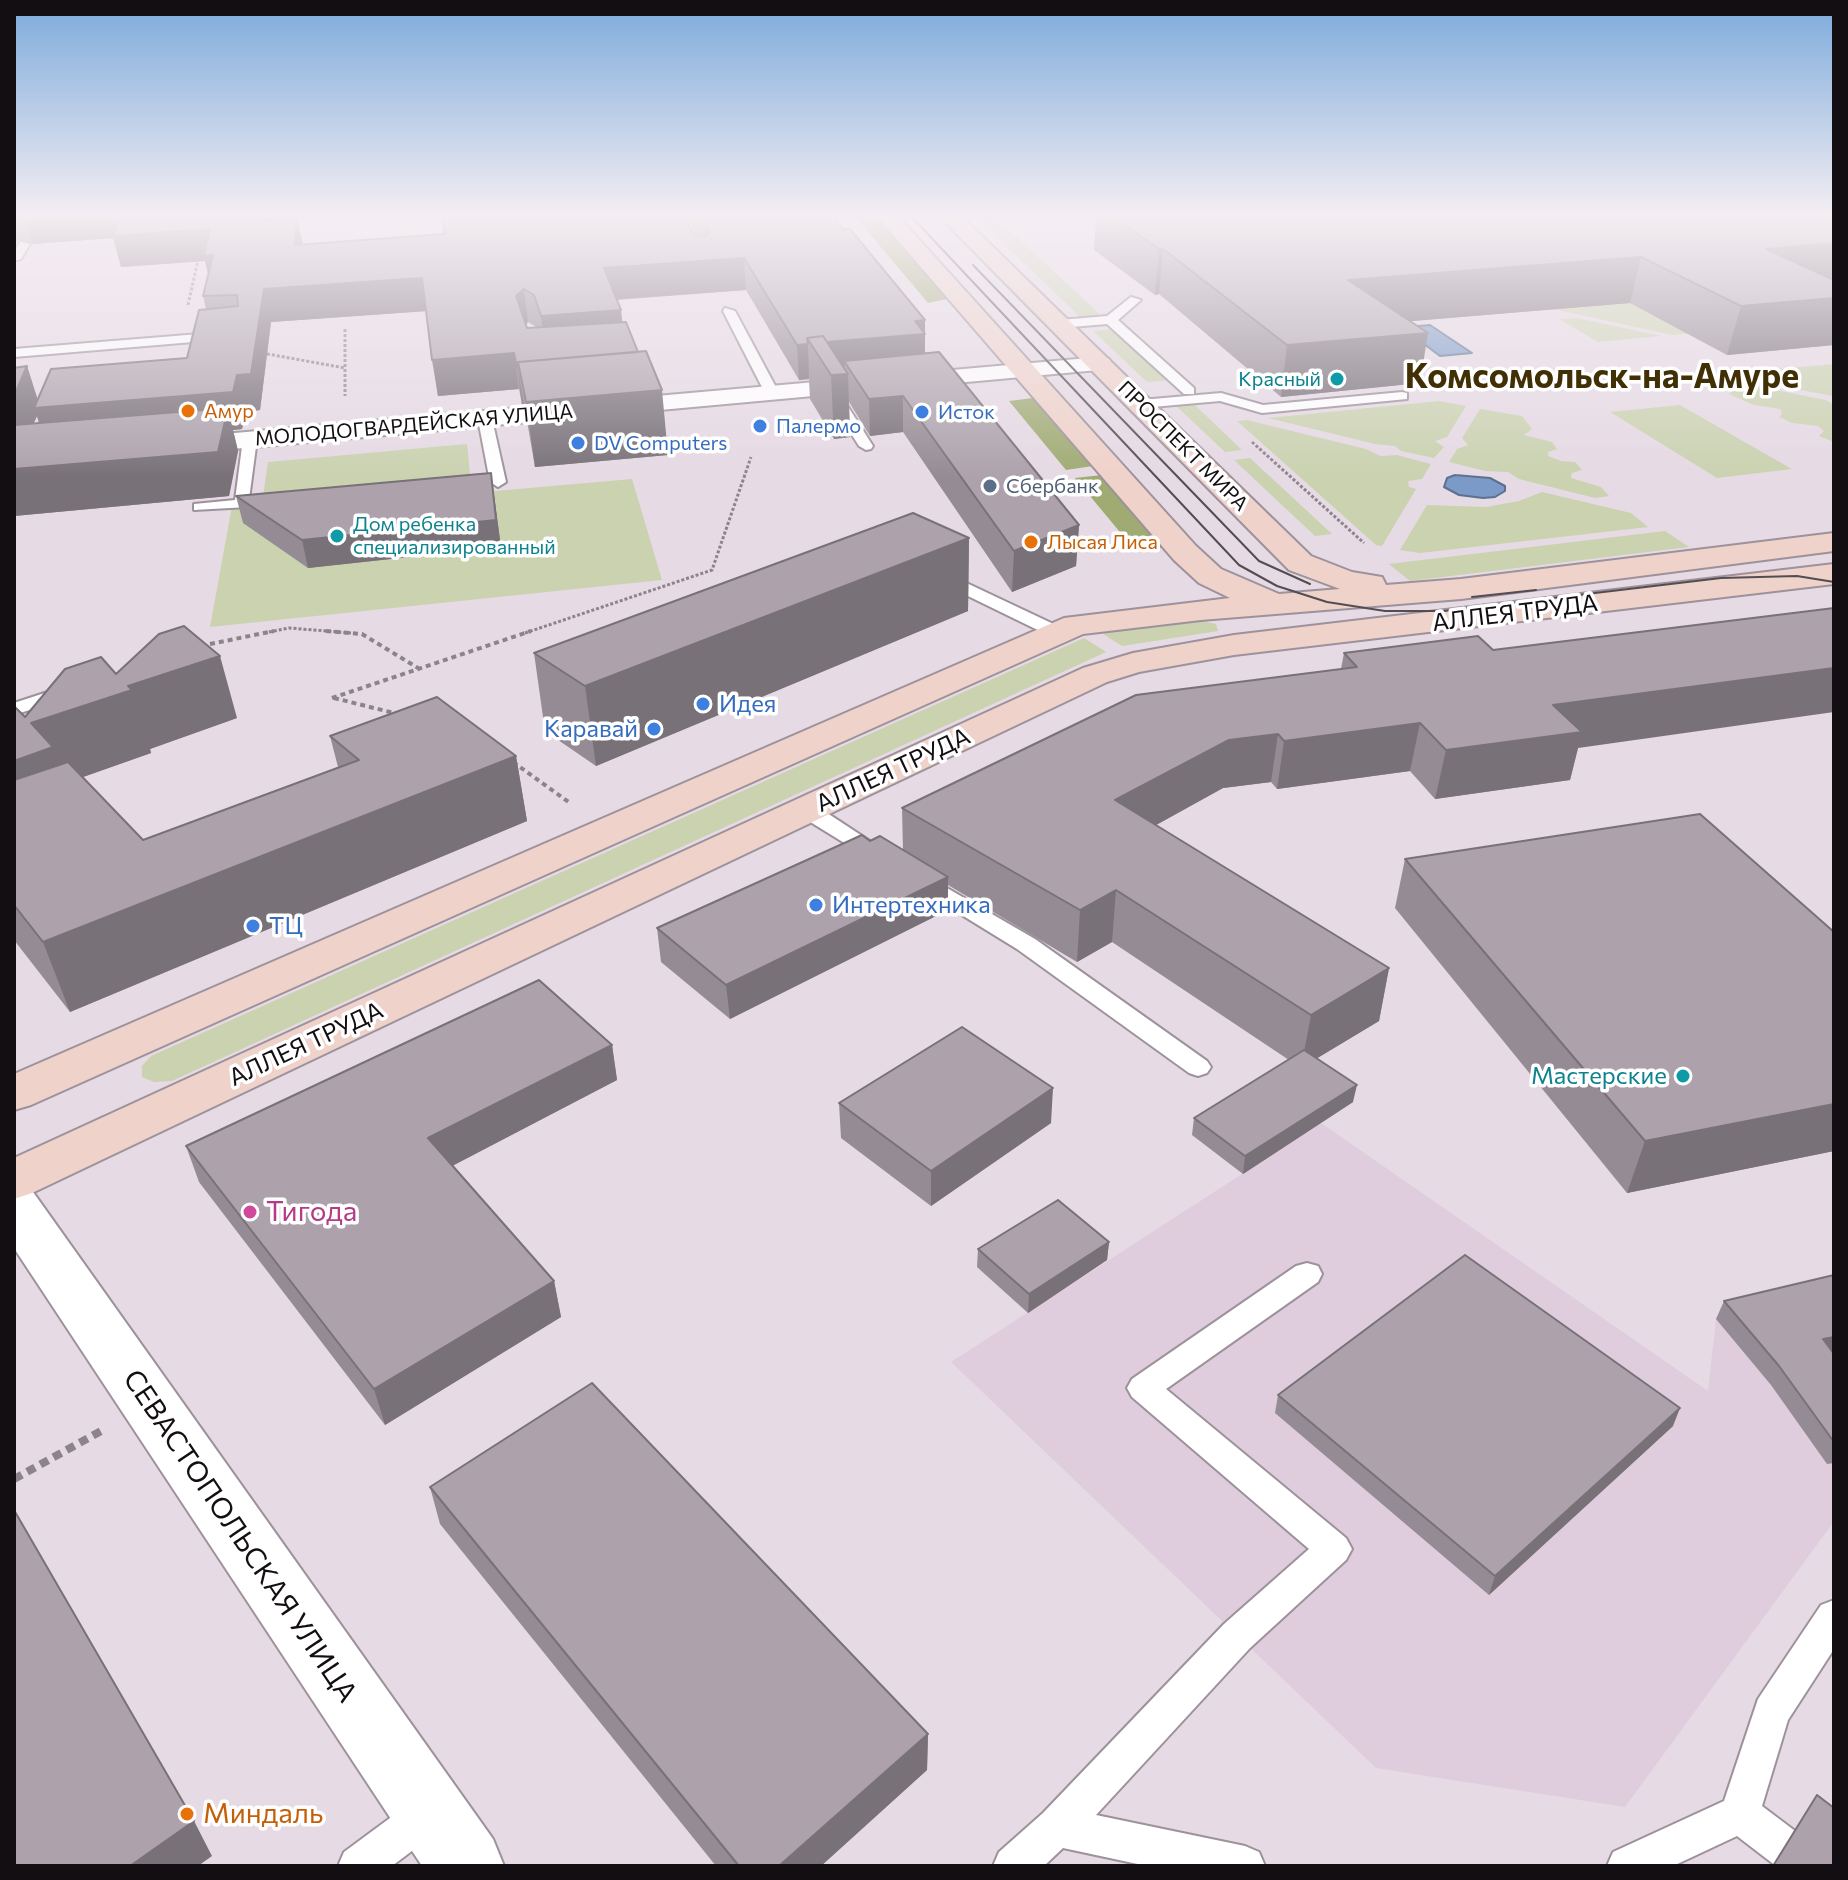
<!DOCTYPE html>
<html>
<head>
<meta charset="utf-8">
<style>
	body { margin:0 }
	#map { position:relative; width:1848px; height:1880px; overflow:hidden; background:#e6dae4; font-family:Commissioner,sans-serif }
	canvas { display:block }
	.frame { position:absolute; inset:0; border:16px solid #120e11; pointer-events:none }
</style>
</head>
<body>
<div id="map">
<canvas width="1848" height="1880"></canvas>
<div class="frame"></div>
</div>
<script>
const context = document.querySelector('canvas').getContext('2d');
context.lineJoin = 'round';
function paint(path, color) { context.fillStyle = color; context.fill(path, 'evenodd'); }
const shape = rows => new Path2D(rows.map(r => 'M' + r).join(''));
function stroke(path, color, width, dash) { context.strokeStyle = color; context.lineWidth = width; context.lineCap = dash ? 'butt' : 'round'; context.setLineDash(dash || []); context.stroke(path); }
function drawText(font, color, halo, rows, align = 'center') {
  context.font = font + ' Commissioner,sans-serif'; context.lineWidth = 7; context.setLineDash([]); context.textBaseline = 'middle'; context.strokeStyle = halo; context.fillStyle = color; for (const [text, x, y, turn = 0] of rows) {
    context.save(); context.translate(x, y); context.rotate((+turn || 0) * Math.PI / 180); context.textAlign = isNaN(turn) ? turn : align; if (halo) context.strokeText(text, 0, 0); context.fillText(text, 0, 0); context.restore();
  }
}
const built = shape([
	[1321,1123,1708,1391,1716,1319,1834,1291,1834,1525,1832,1524,1625,1807,1376,1768,951,1362]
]);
const green = shape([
	[973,214,992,214,1104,318,1083,320],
	[1647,293,1719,331,1672,335,1553,309,1541,302],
	[1577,318,1661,336,1598,342,1559,319],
	[1115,329,1170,380,1147,382,1093,331],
	[1834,364,1832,396,1745,379,1753,371],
	[1740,383,1826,400,1834,405,1834,442,1819,436,1824,431,1818,426,1792,423,1779,417,1782,414,1780,409,1754,405,1729,394],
	[1439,401,1466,406,1447,437,1435,441,1444,447,1434,458,1401,451,1395,446,1375,444,1268,418],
	[1174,404,1195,405,1242,450,1225,452],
	[1680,405,1792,469,1717,478,1610,412],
	[1480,409,1522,416,1532,429,1524,435,1552,442,1557,449,1548,452,1548,456,1561,461,1575,462,1582,470,1572,473,1571,478,1601,487,1609,496,1595,498,1519,479,1508,472,1485,471,1449,462,1457,449,1468,445,1462,438],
	[1247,420,1366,449,1381,456,1397,455,1431,464,1422,479,1408,481,1409,487,1416,489,1382,546,1376,545,1237,421],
	[467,444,472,493,632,479,662,580,210,627,232,506,262,503,268,462],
	[1250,458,1332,534,1315,536,1234,460],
	[1542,492,1631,513,1648,527,1420,553,1400,550,1427,505,1486,507,1519,501],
	[1665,531,1689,547,1410,581,1389,564],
	[1203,621,1216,624,1218,631,1122,646,1100,632],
	[1084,638,1106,652,172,1081,154,1082,142,1077,142,1066,151,1056]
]);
const forest = shape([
	[853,214,873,214,947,299,928,303],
	[1033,398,1093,466,1066,470,1009,401],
	[1102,475,1165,548,1144,547,1124,537,1075,478]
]);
const water = shape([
	[1430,325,1472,353,1440,356,1424,344,1369,330,1430,325],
	[1455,475,1490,478,1505,486,1505,491,1495,497,1483,498,1459,495,1444,487,1447,478,1455,475]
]);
const pathFar2 = shape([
	[188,305,199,256],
	[345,329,345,396],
	[262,353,345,368],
	[1252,442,1364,543],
	[264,633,289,628,351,633],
	[525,633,712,570,751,457]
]);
const pathFar1 = shape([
	[326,631,362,634,418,668],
	[210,644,274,631],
	[332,698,531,631],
	[334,698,398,714],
	[513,762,570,803]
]);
const path = shape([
	[14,1479,101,1431]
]);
const service = shape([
	[20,242,30,244,21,259,17,260,14,260,14,252,20,242],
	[1131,297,1141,300,1118,320,1194,388,1194,394,1184,394,1107,324,1060,328,1054,324,1060,320,1107,316,1131,297],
	[725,308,735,311,779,393,777,396,765,393,723,311,725,308],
	[224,332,230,336,229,339,14,357,14,349,224,332],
	[833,390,840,394,873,446,871,449,866,450,859,446,826,394,833,390],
	[1402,392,1407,393,1407,399,1262,413,1220,401,1141,408,1134,404,1141,400,1221,393,1263,405,1402,392],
	[485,415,492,419,506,482,498,487,490,482,478,419,485,415],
	[250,435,257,439,248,507,194,510,194,504,235,500,243,439,250,435],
	[939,570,1064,629,1067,633,1064,637,1052,637,933,579,930,575,939,570],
	[69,685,76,687,79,691,76,695,14,715,14,703,69,685],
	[807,804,815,805,891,855,888,860,872,860,799,815,796,810,799,805,807,804],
	[921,873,1035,939,1207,1061,1211,1067,1207,1073,1198,1076,1189,1073,1017,949,913,885,910,880,913,875,921,873],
	[1307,1263,1318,1266,1322,1274,1318,1282,1166,1389,1346,1538,1352,1549,1346,1560,1250,1648,1096,1815,1245,1846,1259,1852,1265,1866,1147,1866,1063,1848,1044,1866,993,1866,999,1852,1043,1813,1224,1624,1309,1549,1132,1397,1127,1388,1132,1379,1296,1266,1307,1263],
	[1834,1600,1834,1649,1788,1720,1762,1806,1823,1852,1829,1866,1776,1866,1737,1836,1673,1866,1607,1866,1613,1852,1724,1801,1758,1699,1821,1605,1834,1600],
	[427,1795,441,1801,447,1815,441,1829,392,1866,338,1866,344,1852,413,1801,427,1795]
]);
const minor = shape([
	[1100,357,1109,359,1112,364,1109,369,178,454,168,452,164,446,168,440,178,438,1100,357],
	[14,1187,33,1192,493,1839,504,1866,422,1866,14,1248,14,1187]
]);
const secondary = shape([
	[875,214,896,214,1196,546,1221,569,1279,594,1340,589,1289,570,937,214,959,214,1311,556,1352,572,1382,577,1386,585,1461,579,1834,533,1834,551,1461,599,1201,620,1083,634,31,1105,14,1110,14,1074,1064,618,1230,598,1199,583,1174,560,875,214],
	[1834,564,1834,584,1234,655,1139,672,1107,682,32,1193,14,1199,14,1158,1083,668,1133,653,1234,635,1834,564]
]);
const tram = shape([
	[909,214,1239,565,1277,586,1327,602,1385,611,1444,611,1721,578,1797,576,1834,582],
	[973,265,1259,561,1310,584],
	[1472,597,1536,590]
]);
const wall = shape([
	[14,214,118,214,119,219,121,214,272,214,271,220,297,218,303,244,696,235,684,214,831,214,925,354,1079,525,1076,566,1012,592,903,432,870,436,849,402,850,437,834,439,810,399,809,379,799,380,746,290,617,300,622,322,668,455,535,467,524,404,522,405,519,389,438,396,426,311,271,322,260,410,246,412,242,429,233,430,238,451,229,496,14,516,14,368,27,366,38,400,187,358,206,309,203,296,208,274,205,261,121,267,113,238,33,244,17,240,14,247],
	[528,322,538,328,527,328,526,325],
	[37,416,39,423,33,424],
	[1096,214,1834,214,1834,345,1727,355,1630,303,1411,321,1420,383,1281,397,1159,294,1155,295,1094,250],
	[491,473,501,547,308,568,243,523,236,496],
	[969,538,968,611,596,766,545,731,534,653],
	[1344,653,1578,748,1570,780,1435,799,1410,771,1277,789,1271,782,1223,788,1156,825,1389,968,1379,1021,1317,1058,1353,1102,1243,1174,1192,1135,1194,1118,1289,1060,1112,942,1077,962,948,885,948,910,730,1019,661,962,657,928,870,841,903,850,902,808,1341,669],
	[116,674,237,718,150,749,151,753,83,777,143,840,338,767,330,736,516,756,527,821,70,1012,14,940,14,706,25,717],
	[1405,859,1834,932,1834,1151,1627,1193,1395,908],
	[612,1045,617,1080,453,1165,554,1281,561,1317,385,1425,199,1182,186,1146],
	[839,1103,1051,1123,931,1206,841,1138],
	[1109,1242,1107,1260,1028,1313,977,1267,978,1249],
	[1724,1301,1834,1354,1834,1463,1827,1464,1771,1385,1716,1319],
	[1278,1395,1673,1426,1489,1595,1275,1413],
	[430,1487,928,1734,927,1770,821,1866,716,1866,440,1524]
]);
const shadedWall = shape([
	[24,214,118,214,122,230,210,229,218,260,212,288,205,261,121,267,113,238,33,244],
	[260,214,272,214,266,251,259,221],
	[297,218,304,249,295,245],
	[14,229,17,240,14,247],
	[1834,243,1834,287,1766,249],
	[1159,249,1163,249,1159,294,1155,295],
	[1641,257,1630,303,1341,327,1348,280],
	[744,258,746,290,607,300,604,268],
	[422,278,428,311,271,322,260,410,246,412,242,429,233,430,238,451,229,496,14,516,14,469,46,446,37,416,23,448,14,450,14,396,27,366,40,408,237,375,264,289],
	[524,289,528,322,521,330,516,296],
	[1834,298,1834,345,1727,355,1741,306],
	[621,310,625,344,545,351,541,316],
	[925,320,925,369,844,361,845,374,848,374,850,437,834,439,831,375,811,344,915,321],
	[1428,333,1420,383,1281,397,1287,345],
	[808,344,809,379,799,380,797,345],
	[514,353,519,389,438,396,432,360],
	[517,368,518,368,524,404,522,405],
	[662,390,668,455,535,467,526,402],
	[903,396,903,432,870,436,869,399],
	[491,473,501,547,308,568,302,540],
	[1079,525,1076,566,1012,592,1014,551],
	[969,538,968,611,596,766,585,686],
	[220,656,237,718,150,749,151,753,66,783,14,836,14,761,31,723,128,686],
	[1834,668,1834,712,1578,748,1570,780,1435,799,1446,750,1553,705],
	[1420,723,1410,771,1277,789,1284,741],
	[1278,734,1271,782,1223,788,1111,850,1115,800,1229,740],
	[516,756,527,821,70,1012,43,942],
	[948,877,948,910,730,1019,726,985],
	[1116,890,1112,942,1077,962,1080,910],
	[1389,968,1379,1021,1301,1068,1311,1015],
	[612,1045,617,1080,437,1174,428,1138],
	[1357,1085,1353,1102,1243,1174,1245,1156],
	[1053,1088,1051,1123,931,1206,931,1171],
	[1834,1104,1834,1151,1627,1193,1645,1141],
	[1109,1242,1107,1260,1028,1313,1029,1294],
	[554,1281,561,1317,385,1425,374,1389],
	[1834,1337,1834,1353,1823,1339],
	[1680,1408,1673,1426,1489,1595,1495,1576],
	[928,1734,927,1770,821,1866,779,1866],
	[194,1821,212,1856,198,1866,130,1866]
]);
const building = shape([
	[121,214,260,214,259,221,297,218,295,245,445,234,441,214,682,214,694,235,705,237,709,230,700,214,831,214,843,229,850,229,925,320,915,321,925,334,827,342,823,336,807,338,808,344,797,345,744,258,604,268,621,310,541,316,534,295,524,289,516,296,527,328,626,322,638,352,518,362,518,368,517,368,514,353,432,360,422,278,264,289,251,374,237,375,233,392,34,408,51,369,187,358,199,310,238,306,237,295,203,296,213,255,204,256,210,229,113,236,121,214],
	[1108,214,1834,214,1834,243,1766,249,1834,280,1834,298,1741,306,1641,257,1348,280,1428,333,1287,345,1163,249,1159,249,1108,214],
	[823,336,848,374,831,375,807,338,823,336],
	[646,351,662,390,526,402,518,362,646,351],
	[939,352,1079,525,1014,551,903,396,869,399,844,361,939,352],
	[27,366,14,396,14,368,27,366],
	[228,408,218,452,14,469,14,425,228,408],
	[491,473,496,520,302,540,236,496,491,473],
	[913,513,969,538,585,686,534,653,913,513],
	[1834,608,1834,668,1553,705,1582,732,1446,750,1420,723,1284,741,1278,734,1229,740,1115,800,1389,968,1311,1015,1116,890,1080,910,902,808,1136,695,1357,667,1344,653,1478,636,1493,650,1834,608],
	[184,626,220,656,128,686,132,690,31,723,53,747,14,761,14,706,25,717,65,669,101,657,116,674,159,634,184,626],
	[437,697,516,756,43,942,14,905,14,780,68,762,143,840,359,760,330,736,437,697],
	[1700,814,1834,932,1834,1104,1645,1141,1405,859,1700,814],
	[862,835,870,841,880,836,948,877,726,985,657,928,862,835],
	[539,980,612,1045,428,1138,554,1281,374,1389,186,1146,539,980],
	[962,1027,1053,1088,931,1171,839,1103,962,1027],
	[1304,1050,1357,1085,1245,1156,1194,1118,1304,1050],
	[1058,1200,1109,1242,1029,1294,978,1249,1058,1200],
	[1465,1255,1680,1408,1495,1576,1278,1395,1465,1255],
	[1834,1275,1834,1337,1823,1339,1834,1354,1834,1442,1779,1366,1724,1301,1834,1275],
	[592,1383,928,1734,779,1866,739,1866,430,1487,592,1383],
	[14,1510,194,1821,130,1866,14,1866,14,1510],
	[1817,1795,1834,1808,1834,1866,1773,1866,1817,1795]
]);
const markers = [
	[1337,379,8,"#0f9aa8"],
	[188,411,8,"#e8710a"],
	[922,412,8,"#3f7fe0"],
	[760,426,8,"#3f7fe0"],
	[578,443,8,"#3f7fe0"],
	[990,486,8,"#5c6f8a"],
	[337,536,8,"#0f9aa8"],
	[1031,542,8,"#e8710a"],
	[703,704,8,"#3f7fe0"],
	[654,729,8,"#3f7fe0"],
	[816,905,8,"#3f7fe0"],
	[253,926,8,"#3f7fe0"],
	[1683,1076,8,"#0f9aa8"],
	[250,1212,8,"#d1479c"],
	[187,1814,8,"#e8710a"]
];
const farCulturenames = [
	["Красный",1321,379],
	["Дом ребенка",353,524,"left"],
	["специализированный",353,547,"left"]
];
const farFoodnames = [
	["Амур",204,411],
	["Лысая Лиса",1047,542]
];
const farShopnames = [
	["Исток",938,412],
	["Палермо",776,426],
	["DV Computers",594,443]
];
const farStreetnames = [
	["МОЛОДОГВАРДЕЙСКАЯ УЛИЦА",414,425,-5],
	["ПРОСПЕКТ МИРА",1183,446,45]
];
const farServicenames = [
	["Сбербанк",1006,486]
];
const streetNames = [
	["АЛЛЕЯ ТРУДА",1515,613,-7],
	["АЛЛЕЯ ТРУДА",893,770,-25],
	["АЛЛЕЯ ТРУДА",306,1044,-25]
];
const shopNames = [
	["Идея",719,704],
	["Каравай",638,729,"right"],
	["Интертехника",832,905],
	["ТЦ",269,926]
];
const cultureNames = [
	["Мастерские",1667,1076]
];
const nearHotelnames = [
	["Тигода",266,1212]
];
const nearStreetnames = [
	["СЕВАСТОПОЛЬСКАЯ УЛИЦА",240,1536,56]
];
const nearFoodnames = [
	["Миндаль",203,1814]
];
const farTownnames = [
	["Комсомольск-на-Амуре",1602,377]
];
paint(built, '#dfcddd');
paint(green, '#cad2b0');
paint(forest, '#a0ab74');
paint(water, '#7b9ac7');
stroke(water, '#5c7090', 2);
stroke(service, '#9d929c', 4);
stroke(minor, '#9d929c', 4);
stroke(secondary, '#9d929c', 4);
stroke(pathFar2, '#8d848b', 3, [3, 2]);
stroke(pathFar1, '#8d848b', 4, [5, 4]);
stroke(path, '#8d848b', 8, [9, 6]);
paint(service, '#fff');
paint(minor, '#fff');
paint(secondary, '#efd2ca');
stroke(tram, '#534d52', 2);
paint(wall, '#958b94');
paint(shadedWall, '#797178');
paint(building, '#ada2ac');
stroke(building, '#797178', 2);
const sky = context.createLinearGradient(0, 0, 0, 478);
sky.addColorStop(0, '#7caadb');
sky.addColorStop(0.45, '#f4eef3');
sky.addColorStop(1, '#f4eef300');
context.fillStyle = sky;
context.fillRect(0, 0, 1848, 478);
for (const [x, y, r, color] of markers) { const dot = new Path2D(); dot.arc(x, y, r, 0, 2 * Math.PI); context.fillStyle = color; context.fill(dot); stroke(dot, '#fff', 3); }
drawText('20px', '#0d838f', '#fff', farCulturenames, 'right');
drawText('20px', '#c56008', '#fff', farFoodnames, 'left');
drawText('20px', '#366cbe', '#fff', farShopnames, 'left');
drawText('20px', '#120e11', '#fff', farStreetnames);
drawText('20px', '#4e5e75', '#fff', farServicenames, 'left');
drawText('24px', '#120e11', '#fff', streetNames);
drawText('24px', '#366cbe', '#fff', shopNames, 'left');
drawText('24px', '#0d838f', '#fff', cultureNames, 'right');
drawText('28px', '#b23c85', '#fff', nearHotelnames, 'left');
drawText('28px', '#120e11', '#fff', nearStreetnames);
drawText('28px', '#c56008', '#fff', nearFoodnames, 'left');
drawText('bold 34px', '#412f06', '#fff', farTownnames);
</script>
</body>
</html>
